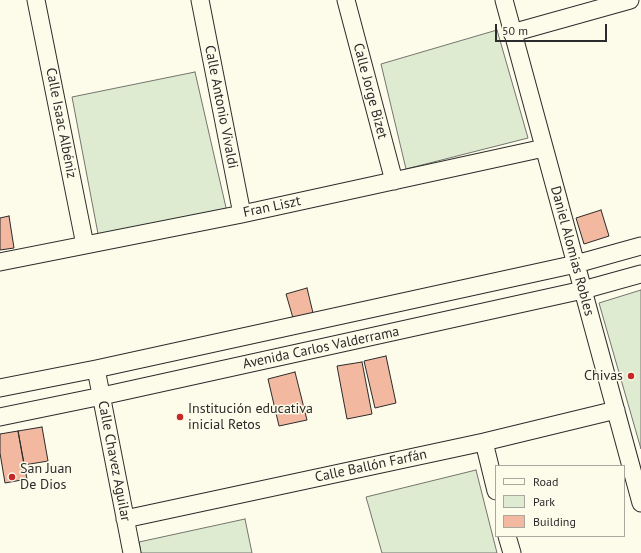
<!DOCTYPE html>
<html>
<head>
<meta charset="utf-8">
<style>
	body { margin:0 }
	#map { position:relative; width:641px; height:553px; overflow:hidden; background:#fdfbea; font-family:"PT Sans",sans-serif }
	canvas { display:block }
	.legend { position:absolute; left:495px; top:465px; width:130px; height:72px; box-sizing:border-box; background:#fdfbea; border:1px solid #a9a89e; margin:0; padding:5px 7px; list-style:none; font-size:12px; color:#2b2b2b }
	.legend li { display:flex; align-items:center; gap:8px; height:20px }
	.legend b { width:20px; border:1px solid #a9a89e }
	.scale { position:absolute; left:495px; top:24px; width:112px; height:18px; box-sizing:border-box; border:2px solid #2b2b2b; border-top:0; padding-left:5px; font-size:12px; line-height:14px; white-space:nowrap; color:#2b2b2b; -webkit-text-stroke:3px #fdfbea; paint-order:stroke }
</style>
</head>
<body>
<div id="map">
<canvas width="641" height="553"></canvas>
<ul class="legend">
<li><b style="height:5px;background:#fdfbea"></b>Road</li>
<li><b style="height:11px;background:#deebd1"></b>Park</li>
<li><b style="height:11px;background:#f2b8a0"></b>Building</li>
</ul>
<div class="scale">50 m</div>
</div>
<script>
const context = document.querySelector('canvas').getContext('2d');
context.lineJoin = 'round';
function paint(path, color) { context.fillStyle = color; context.fill(path, 'evenodd'); }
const shape = rows => new Path2D(rows.map(r => 'M' + r).join(''));
function stroke(path, color, width, dash) { context.strokeStyle = color; context.lineWidth = width; context.lineCap = dash ? 'butt' : 'round'; context.setLineDash(dash || []); context.stroke(path); }
function drawText(font, color, halo, rows, align = 'center') {
  context.font = font + ' "PT Sans",sans-serif'; context.lineWidth = 3; context.setLineDash([]); context.textBaseline = 'middle'; context.strokeStyle = halo; context.fillStyle = color; for (const [text, x, y, turn = 0] of rows) {
    context.save(); context.translate(x, y); context.rotate((+turn || 0) * Math.PI / 180); context.textAlign = isNaN(turn) ? turn : align; if (halo) context.strokeText(text, 0, 0); context.fillText(text, 0, 0); context.restore();
  }
}
const green = shape([
	[497,30,528,138,406,169,381,64,497,30],
	[195,72,227,212,99,239,72,97,195,72],
	[641,290,641,449,599,303,641,290],
	[476,470,497,553,382,553,366,497,476,470],
	[245,519,252,553,141,553,139,542,245,519]
]);
const building = shape([
	[601,210,609,236,584,244,576,218,601,210],
	[9,216,14,248,0,250,0,218,9,216],
	[307,288,313,313,293,318,286,294,307,288],
	[386,356,396,403,375,408,364,361,386,356],
	[362,362,372,414,347,419,337,366,362,362],
	[295,372,307,420,279,426,268,379,295,372],
	[42,427,48,461,24,465,18,431,42,427],
	[18,431,27,479,5,483,0,453,0,434,18,431]
]);
const minor = shape([
	[36,0,85,245],
	[200,0,242,214],
	[346,0,394,181],
	[504,0,641,503],
	[512,33,630,0],
	[0,262,242,214,544,148],
	[96,369,132,553],
	[0,388,96,369,576,264,641,246],
	[0,417,102,396,583,290,641,274],
	[484,442,496,491],
	[125,519,484,442,616,410],
	[507,536,512,553]
]);
const markers = [
	[631,376,4,"#c62828"],
	[180,417,4,"#c62828"],
	[12,477,4,"#c62828"]
];
const streetNames = [
	["Calle Jorge Bizet",370,91,75],
	["Calle Antonio Vivaldi",221,107,79],
	["Calle Isaac Albéniz",61,123,79],
	["Fran Liszt",272,207,-12],
	["Daniel Alomias Robles",572,251,75],
	["Avenida Carlos Valderrama",321,348,-12],
	["Calle Chavez Aguilar",114,461,79],
	["Calle Ballón Farfán",371,466,-12]
];
const poiNames = [
	["Chivas",623,376,"right"],
	["Institución educativa",188,409],
	["inicial Retos",188,425],
	["San Juan",20,469],
	["De Dios",20,485]
];
paint(green, '#deebd1');
stroke(green, '#74746e', 1);
paint(building, '#f2b8a0');
stroke(building, '#2b2b2b', 1);
stroke(minor, '#2b2b2b', 19);
stroke(minor, '#fdfbea', 17);
for (const [x, y, r, color] of markers) { const dot = new Path2D(); dot.arc(x, y, r, 0, 2 * Math.PI); context.fillStyle = color; context.fill(dot); stroke(dot, '#fdfbea', 1.5); }
drawText('14px', '#2b2b2b', '#fdfbea', streetNames);
drawText('14px', '#2b2b2b', '#fdfbea', poiNames, 'left');
</script>
</body>
</html>
